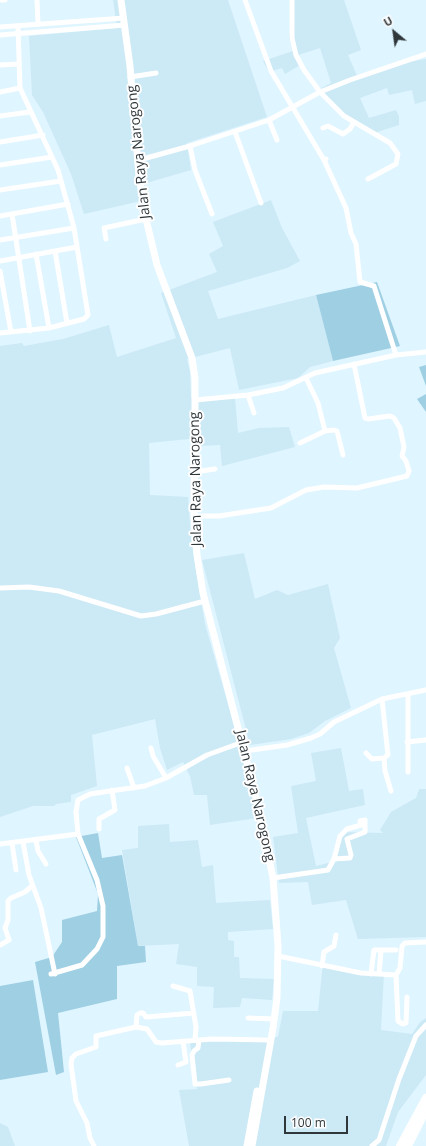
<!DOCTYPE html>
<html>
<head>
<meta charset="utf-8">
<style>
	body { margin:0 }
	#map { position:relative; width:426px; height:1146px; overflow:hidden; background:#dff5ff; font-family:"Open Sans",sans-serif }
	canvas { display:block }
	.north { position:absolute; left:374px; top:12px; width:40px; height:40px; -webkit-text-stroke:3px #fefefe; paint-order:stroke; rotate:331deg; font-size:11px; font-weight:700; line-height:16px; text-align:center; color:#2f373b }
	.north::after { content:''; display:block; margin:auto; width:14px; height:18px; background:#2f373b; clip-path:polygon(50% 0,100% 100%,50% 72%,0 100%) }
	.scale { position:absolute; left:284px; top:1116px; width:64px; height:18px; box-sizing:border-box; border:2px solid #2f373b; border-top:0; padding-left:5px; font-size:12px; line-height:14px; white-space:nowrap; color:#2f373b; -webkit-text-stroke:3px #fefefe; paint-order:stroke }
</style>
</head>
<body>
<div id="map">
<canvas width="426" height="1146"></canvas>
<div class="north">U</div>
<div class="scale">100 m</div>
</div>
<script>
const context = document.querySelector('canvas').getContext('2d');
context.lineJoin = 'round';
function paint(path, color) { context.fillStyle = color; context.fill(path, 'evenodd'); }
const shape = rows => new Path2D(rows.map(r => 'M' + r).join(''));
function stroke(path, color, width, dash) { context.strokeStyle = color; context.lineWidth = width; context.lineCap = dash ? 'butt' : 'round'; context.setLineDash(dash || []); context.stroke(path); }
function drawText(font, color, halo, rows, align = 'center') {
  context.font = font + ' "Open Sans",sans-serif'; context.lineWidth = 4; context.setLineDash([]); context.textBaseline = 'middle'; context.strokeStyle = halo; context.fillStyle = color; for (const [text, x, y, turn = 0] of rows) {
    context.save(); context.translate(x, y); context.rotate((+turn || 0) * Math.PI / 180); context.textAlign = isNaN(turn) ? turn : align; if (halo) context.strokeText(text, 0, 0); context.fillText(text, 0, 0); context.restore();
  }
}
const built = shape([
	[113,0,228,0,267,117,187,143,191,170,143,184,145,200,84,214,71,174,43,112,32,95,29,36,117,28],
	[291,0,344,0,361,50,348,55,358,78,409,62,426,59,426,101,415,104,412,90,389,95,387,88,360,98,369,118,396,110,399,116,399,125,374,133,345,118,316,91,331,83,320,48,295,56,300,65,285,74,282,68,269,72,263,61,293,51,289,38,292,6],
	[271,200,282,228,300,261,287,268,208,291,218,319,316,295,333,361,310,367,298,378,239,390,230,348,187,359,190,372,191,398,235,397,238,433,259,428,289,427,295,447,222,466,220,445,199,446,199,438,149,443,150,495,188,497,191,539,205,624,240,746,257,818,210,825,207,795,194,795,190,776,183,762,167,770,160,748,155,719,92,735,97,786,71,795,71,802,56,804,54,806,33,806,0,817,0,346,22,343,24,346,63,339,109,325,117,357,176,338,161,293,217,272,209,254,223,246,213,222],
	[244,553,255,599,277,590,288,595,328,584,340,638,334,648,351,708,325,721,309,733,291,739,250,745,202,560],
	[341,748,349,791,363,789,365,805,306,818,316,866,336,861,341,832,383,833,380,830,391,812,416,798,419,789,426,789,426,937,358,939,346,900,312,905,308,882,279,883,273,837,298,833,291,786,316,781,311,753],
	[169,824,170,842,198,840,202,867,213,865,216,903,270,900,273,929,228,932,228,940,234,941,234,957,239,957,240,978,274,979,272,1000,242,998,240,1007,213,1008,214,987,197,986,197,967,176,964,179,944,138,946,122,850,138,848,138,826],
	[323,963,362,973,384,973,381,1030,412,1034,420,1022,426,1018,426,1075,398,1112,386,1146,189,1146,179,1090,197,1089,190,1043,198,1039,278,1037,283,1011,318,1011],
	[0,1123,8,1127,15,1146,0,1146]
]);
const green = shape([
	[377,282,400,346,333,361,316,295],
	[426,365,426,386,419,367],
	[426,394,426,412,417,399],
	[98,833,102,858,122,855,138,946,145,946,146,962,117,966,117,999,58,1013,64,1072,56,1075,35,962,52,957,62,942,62,920,97,911,98,894,76,837],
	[33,980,48,1072,0,1080,0,986]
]);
const minor = shape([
	[0,0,5,0],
	[37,0,38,24],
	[245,0,271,71,324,160],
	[292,0,292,38,296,55,304,70,320,92,344,116,390,143,398,154,396,164,368,179],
	[0,27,124,18],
	[0,35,125,25],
	[0,65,18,64],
	[130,77,156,73],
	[0,92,20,88],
	[0,116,30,112],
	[269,120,277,140],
	[323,128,328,126,343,134,350,129,354,122],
	[235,132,261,203],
	[0,142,43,135],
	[190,146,195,170,212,214],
	[326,159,324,160,346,208,351,233,356,244,360,282,374,286,396,355],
	[139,160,190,146,269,120,320,92,350,80,426,54],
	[0,165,52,157],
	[0,190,61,181],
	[12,214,30,331],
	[0,216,68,204],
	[106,239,104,228,146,219],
	[0,240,74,228],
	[55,251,67,323],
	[36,254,49,328],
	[0,261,77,247],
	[0,271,11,332],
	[0,333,49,328,84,319,88,315,74,228,58,170,20,88,18,26],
	[248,395,254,413],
	[195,400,248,395,283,388,315,373,396,355,426,352],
	[325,431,334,430,337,431,343,455],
	[300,443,325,431,318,403,306,378],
	[194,472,215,469],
	[194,516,219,516,271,508,306,490,324,487,357,488,407,476,409,471,406,461,402,456,404,447,400,428,394,418,390,416,368,419,365,418,354,364],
	[0,588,29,587,59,591,141,616,156,614,205,601],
	[408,695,408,772],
	[407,742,426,740],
	[151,748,153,756,166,778],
	[245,751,287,745,311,738,320,734,334,722,382,699,426,690],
	[366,753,372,759,384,758,388,755,382,699],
	[384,758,385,771,391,791],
	[127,768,134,788],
	[99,829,99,819,115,810,112,790],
	[36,840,38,851,46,864],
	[23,842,29,875,41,908,55,974],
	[12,843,16,870],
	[0,844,78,834],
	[273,878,328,870,334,859,340,836,347,829,361,825,360,821,365,820,365,832,347,839,351,855,350,858,334,859],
	[0,945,9,940,5,928,8,920,8,901,11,898,25,892,32,886],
	[278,956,361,973,396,975,400,968,402,946,405,943,426,942],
	[322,966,324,952,334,946,336,935],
	[51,974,82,965,97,949,103,937,103,906,97,880,78,834,76,812,78,800,90,794,145,786,166,778,207,755,243,742],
	[371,974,374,950,381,950],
	[379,974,381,950,396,950],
	[396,975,398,1021,403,1024,406,1023,407,997],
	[173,986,190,991,196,1027,195,1040],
	[248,1018,274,1019],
	[136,1027,137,1015,140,1013,143,1013,146,1017,194,1013],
	[199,1040,198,1048,194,1051,192,1055,195,1084,201,1084,229,1080],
	[178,1065,186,1062,183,1041],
	[94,1146,90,1138,87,1123,76,1101,71,1064,72,1058,76,1054,96,1047,96,1036,136,1027,147,1029,156,1042,162,1043,212,1039,271,1040],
	[372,1146,379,1140,399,1079,416,1036,426,1025]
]);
const major = shape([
	[121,0,130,66,139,176,146,219,157,265,192,358,195,378,195,407,194,516,197,555,203,593,259,809,273,878,278,945,277,998,273,1028,252,1146],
	[247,1146,257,1091]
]);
const highway = shape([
	[400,1146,426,1098],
	[408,1146,426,1110]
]);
const streetNames = [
	["Jalan Raya Narogong",139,152,-96],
	["Jalan Raya Narogong",196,479,-91],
	["Jalan Raya Narogong",255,796,77]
];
paint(built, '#cce9f6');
paint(green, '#9fcfe3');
stroke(minor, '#fff', 5);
stroke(major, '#fff', 7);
stroke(highway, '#fff', 8);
drawText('14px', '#2f373b', '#fefefe', streetNames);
</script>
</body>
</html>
